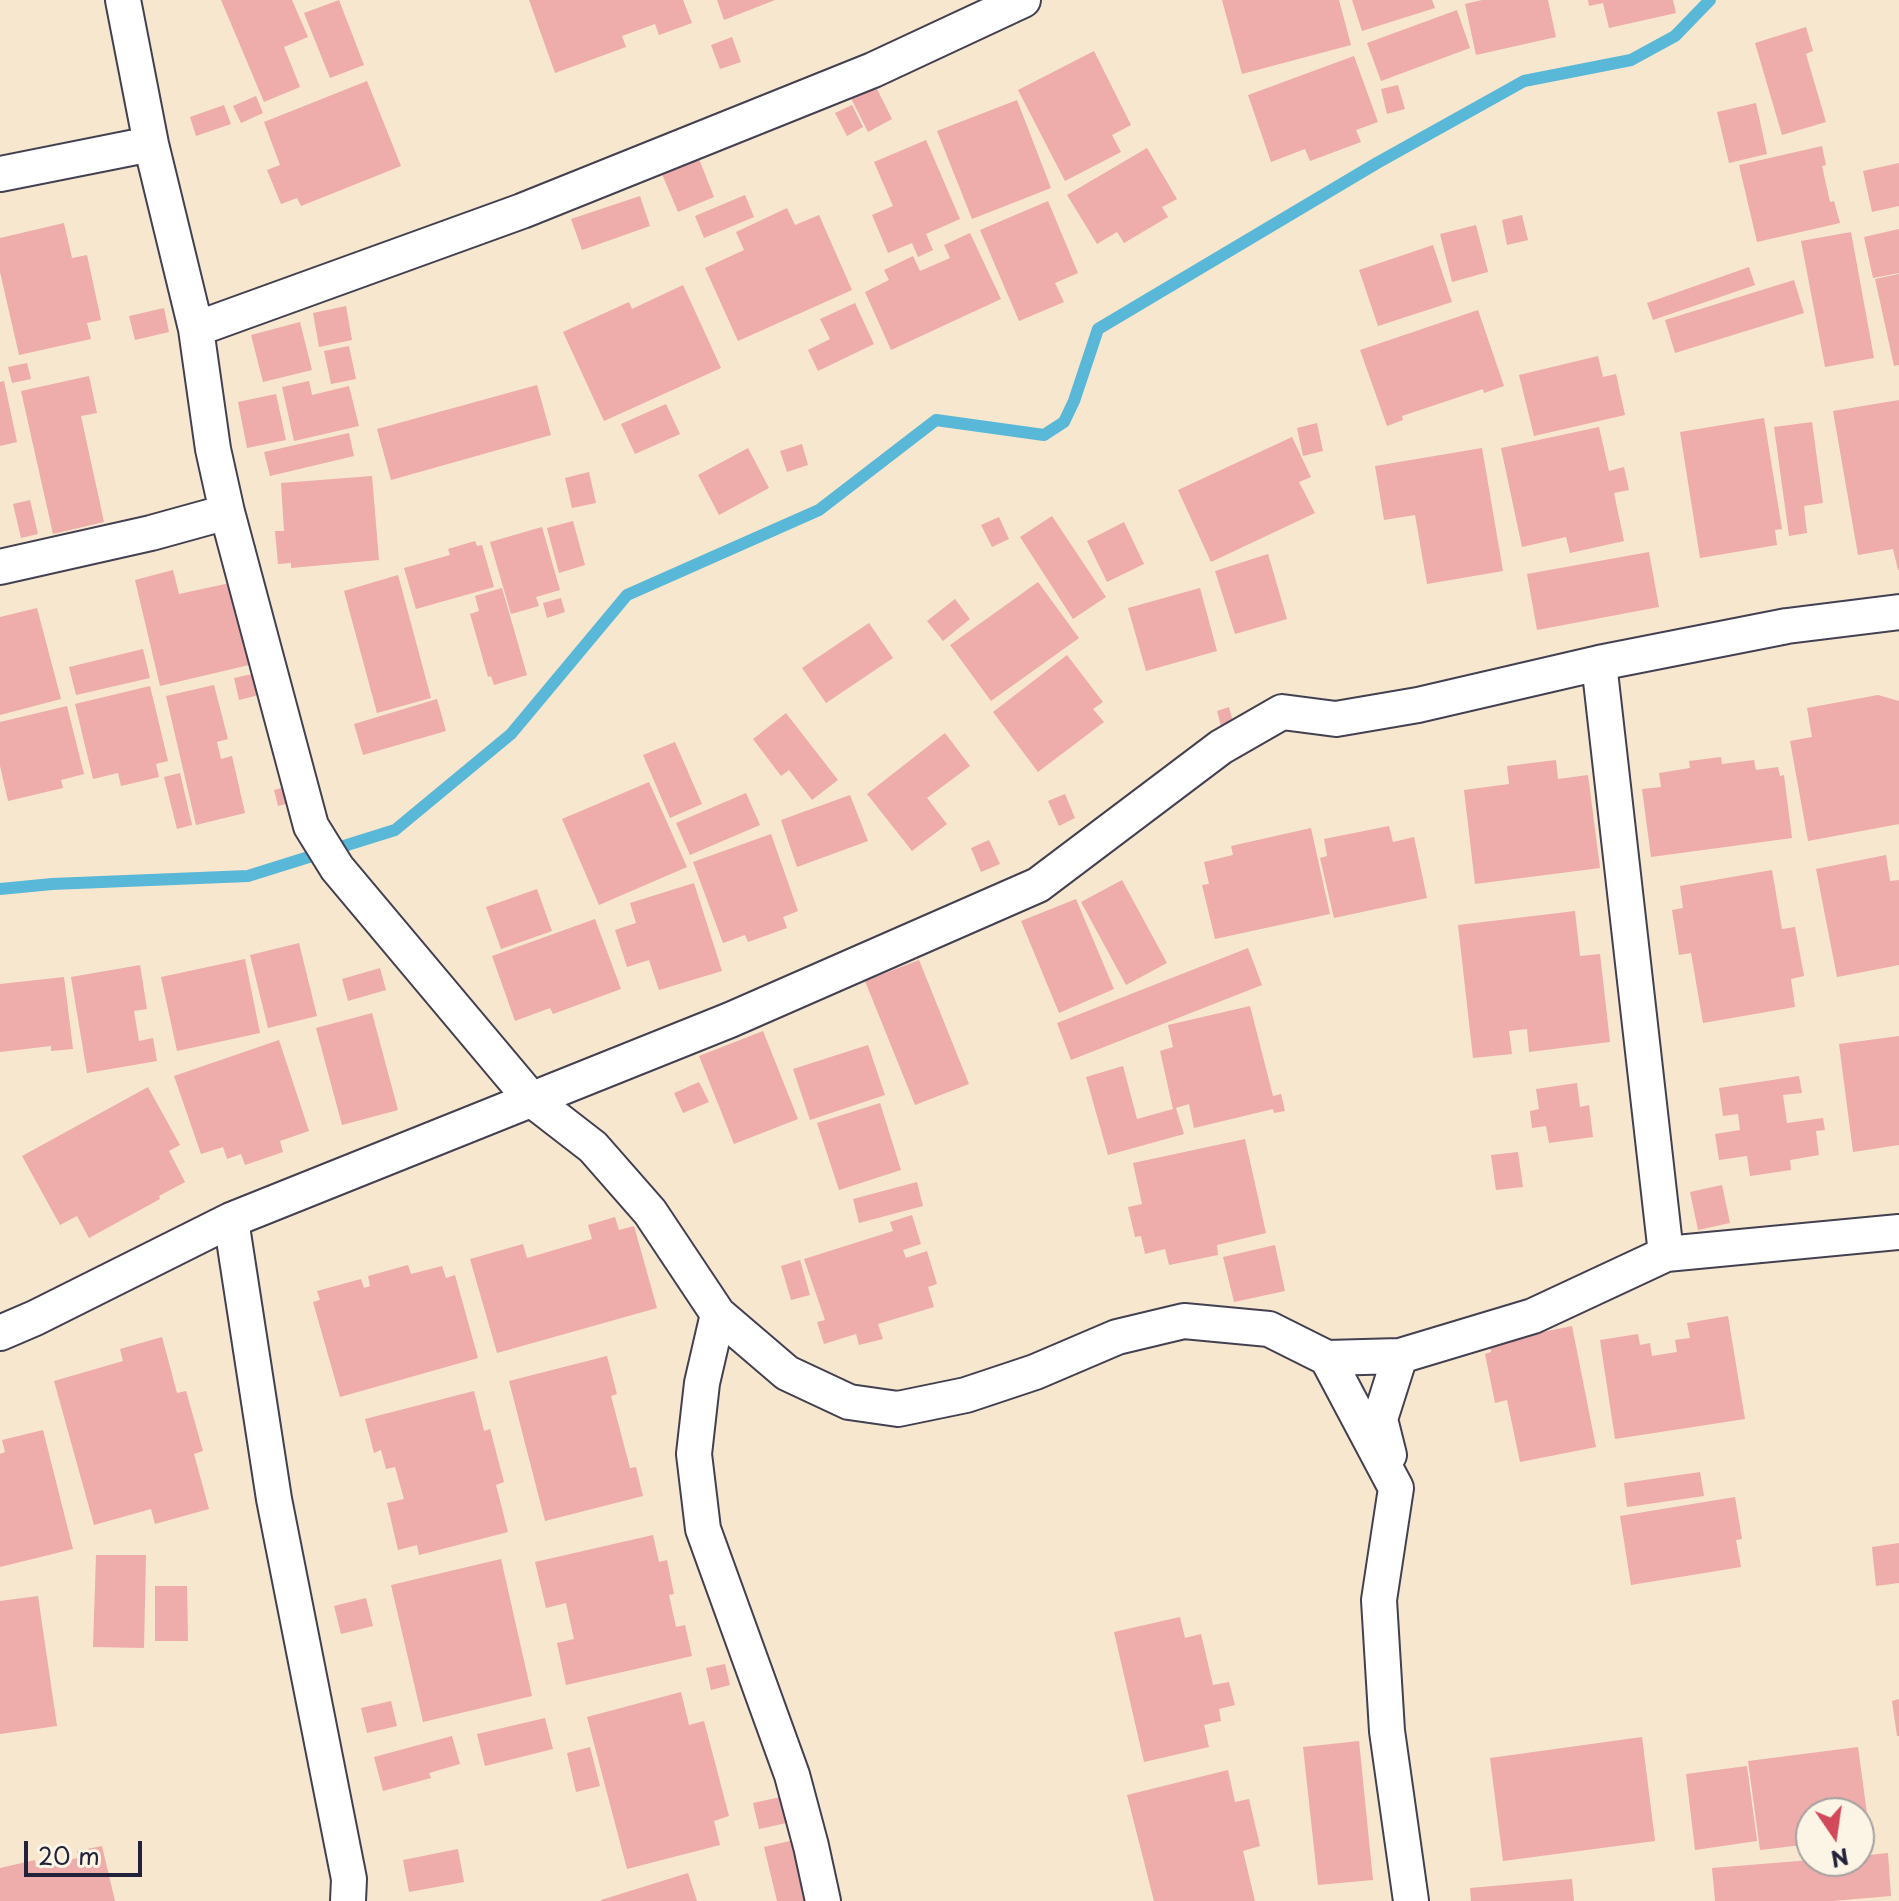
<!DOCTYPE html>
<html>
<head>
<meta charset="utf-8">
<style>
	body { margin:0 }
	#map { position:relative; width:1899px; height:1901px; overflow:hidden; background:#f6e7ce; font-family:"Playpen Sans",sans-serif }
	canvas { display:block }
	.north { position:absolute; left:1795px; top:1797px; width:80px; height:80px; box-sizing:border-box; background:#fcf5e5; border:2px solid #a5a1a1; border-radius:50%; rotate:167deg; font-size:22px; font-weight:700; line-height:32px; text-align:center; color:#22223b }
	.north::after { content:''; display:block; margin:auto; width:28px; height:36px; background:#d1495b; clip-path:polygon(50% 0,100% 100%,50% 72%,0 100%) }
	.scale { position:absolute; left:24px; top:1841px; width:118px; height:36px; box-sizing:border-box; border:4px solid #22223b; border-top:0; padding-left:10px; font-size:24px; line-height:28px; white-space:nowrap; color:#22223b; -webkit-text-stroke:6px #fcf5e5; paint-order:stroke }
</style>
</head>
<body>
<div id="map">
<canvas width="1899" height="1901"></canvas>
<div class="north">N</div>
<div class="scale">20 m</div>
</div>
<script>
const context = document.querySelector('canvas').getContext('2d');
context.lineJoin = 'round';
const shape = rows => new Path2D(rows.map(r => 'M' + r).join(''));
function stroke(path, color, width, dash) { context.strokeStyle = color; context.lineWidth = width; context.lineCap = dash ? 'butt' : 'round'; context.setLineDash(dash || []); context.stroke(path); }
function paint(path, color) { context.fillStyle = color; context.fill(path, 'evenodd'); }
const stream = shape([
	[0,889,52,884,248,876,395,830,511,734,627,595,819,510,936,420,1044,435,1064,422,1074,401,1098,329,1377,163,1524,81,1631,60,1675,36,1710,0]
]);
const building = shape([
	[221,0,292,0,308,37,284,47,300,87,264,102],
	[339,0,364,65,330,78,304,13],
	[529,0,683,0,692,23,659,35,655,24,622,36,626,47,555,73],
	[717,0,775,0,724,20],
	[1222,0,1339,0,1351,45,1242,74],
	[1352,0,1432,0,1435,8,1362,31],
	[1482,0,1548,0,1556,37,1476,55,1465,4],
	[1588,0,1673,0,1676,13,1609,28,1603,3,1589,6],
	[1457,10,1470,48,1381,81,1367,43],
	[1806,27,1813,51,1806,54,1826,122,1782,135,1755,43],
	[732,37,741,62,720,69,711,45],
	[1094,51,1131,125,1112,135,1121,152,1065,181,1018,90],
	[1354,56,1378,122,1356,130,1361,142,1310,161,1305,149,1271,162,1248,95],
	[367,81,401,166,301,206,297,198,281,204,267,170,280,165,264,122],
	[875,85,892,119,868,132,851,98],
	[1398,85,1405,109,1387,114,1381,89],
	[256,96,263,113,241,123,233,106],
	[1017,100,1051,188,972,219,937,131],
	[1756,103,1767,154,1729,163,1717,112],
	[224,105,231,124,196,136,190,117],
	[852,105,863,127,847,136,835,113],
	[926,140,960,219,926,234,933,250,918,257,912,243,888,253,872,215,893,206,874,162],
	[1822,146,1826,165,1822,166,1830,202,1834,201,1840,223,1757,242,1739,165],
	[1147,148,1177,199,1162,207,1168,217,1124,243,1117,232,1097,244,1067,195],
	[699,159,714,197,678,212,662,174],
	[1899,163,1899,206,1872,212,1863,171],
	[745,195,754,217,704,238,695,216],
	[640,196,650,226,582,250,571,219],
	[1048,201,1078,273,1055,283,1064,302,1019,321,980,230],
	[787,208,795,225,819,215,852,290,738,341,705,268,744,250,736,232],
	[1522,215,1528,240,1507,245,1502,220],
	[64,223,72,258,87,255,101,320,87,323,91,339,19,355,0,272,0,238],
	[1476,225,1488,272,1452,282,1440,234],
	[1899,229,1899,273,1873,278,1864,237],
	[1851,232,1874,358,1825,367,1801,241],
	[970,233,1001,299,891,350,865,292,889,280,884,270,913,256,920,271,950,258,944,245],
	[1433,245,1452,302,1378,326,1359,270],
	[1749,267,1755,285,1653,320,1647,303],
	[1899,274,1899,365,1894,366,1875,279],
	[1794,280,1804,313,1675,353,1665,320],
	[683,285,721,368,604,421,563,332,629,302,632,309],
	[855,303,874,344,818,371,808,350,830,339,820,319],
	[346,306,352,340,319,347,313,313],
	[164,308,169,332,135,340,129,316],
	[1478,310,1504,386,1484,393,1483,389,1402,416,1403,420,1387,426,1360,350],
	[300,322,312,370,263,382,251,335],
	[349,346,356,379,331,384,324,351],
	[1598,356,1603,377,1616,374,1625,415,1534,436,1519,375],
	[27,363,31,379,12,383,8,367],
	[89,376,97,413,81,416,104,522,53,534,21,391],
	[4,381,17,442,0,446,0,382],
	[309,381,312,395,349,386,359,426,294,441,282,387],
	[537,385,551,435,391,480,377,429],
	[276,394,286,440,247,448,238,402],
	[1899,400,1899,570,1898,570,1893,549,1858,555,1833,411],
	[666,404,680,434,635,454,621,424],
	[1764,418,1782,529,1775,530,1777,545,1700,558,1680,432],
	[1812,422,1823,503,1804,506,1807,533,1789,536,1774,427],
	[1317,423,1323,451,1303,456,1297,428],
	[1599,427,1609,471,1624,467,1629,490,1614,493,1624,541,1570,553,1566,537,1522,547,1501,448],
	[349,433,354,456,270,476,264,452],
	[1292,437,1311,477,1299,482,1315,513,1211,562,1178,490],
	[802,444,808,465,787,472,780,451],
	[748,448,769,488,719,515,698,475],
	[1482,448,1503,571,1427,584,1415,515,1384,520,1375,466],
	[589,472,596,503,572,508,565,478],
	[372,476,379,560,291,568,291,563,278,564,275,531,284,531,281,483],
	[30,500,38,534,21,538,13,504],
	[1052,516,1106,597,1073,619,1020,537],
	[999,517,1009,539,992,547,981,525],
	[573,521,585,565,559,573,547,528],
	[1124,522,1144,564,1107,582,1087,541],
	[542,527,560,590,536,597,539,606,511,614,490,542],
	[475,541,477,546,482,545,494,587,416,609,404,568,450,555,448,549],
	[1649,552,1659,607,1537,630,1527,574],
	[1268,554,1287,619,1235,634,1215,571],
	[173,570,179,594,230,583,249,665,160,686,135,580],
	[398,575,431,698,377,713,344,591],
	[1038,582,1079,638,991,701,950,645],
	[502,588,527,675,494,685,491,676,488,677,470,614,479,611,475,596],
	[1200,588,1217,651,1146,671,1128,608],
	[561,598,565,612,547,618,543,603],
	[955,599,970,619,943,641,927,621],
	[37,608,61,699,0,715,0,617],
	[869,623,893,658,826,703,802,668],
	[143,649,150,678,76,695,69,667],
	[1067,655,1103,702,1093,709,1104,722,1038,772,993,712],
	[266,671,271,692,239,700,234,678],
	[214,685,228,739,217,742,221,759,232,756,245,813,196,825,166,696],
	[150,686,168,761,156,764,159,777,121,786,118,773,93,779,75,704],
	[1878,695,1899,701,1899,824,1808,841,1790,741,1812,737,1807,708],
	[437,699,446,731,363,755,354,724],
	[67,706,84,774,61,780,63,788,8,801,0,766,0,722],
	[1229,707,1236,733,1224,737,1217,711],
	[786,713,838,780,812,800,789,770,781,776,753,739],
	[945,733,970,766,927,798,947,824,912,851,867,794],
	[675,742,702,804,670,818,643,755],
	[1721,757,1722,764,1754,760,1756,770,1778,767,1780,776,1784,775,1792,838,1651,857,1642,789,1661,787,1659,773,1690,768,1689,761],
	[1556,760,1558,779,1588,775,1600,868,1475,884,1464,790,1509,784,1507,766],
	[180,773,192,825,177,829,164,777],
	[649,782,687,867,599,905,562,819],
	[285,787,289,803,278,806,274,790],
	[746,793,760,825,690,855,676,823],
	[1065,794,1075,818,1059,826,1048,801],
	[850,795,868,841,797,867,781,820],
	[1389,826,1393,842,1414,837,1427,898,1334,918,1320,858,1327,856,1324,839],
	[1311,828,1330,914,1215,939,1202,885,1209,884,1204,862,1233,855,1231,846],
	[771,834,798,911,783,917,787,928,748,942,745,935,723,943,693,862],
	[989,840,1000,864,981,872,971,848],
	[1886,855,1890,881,1899,880,1899,965,1837,977,1816,869],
	[1772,870,1782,929,1795,927,1804,976,1791,979,1795,1007,1703,1023,1691,953,1679,955,1672,910,1683,908,1680,886],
	[1122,880,1167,963,1126,985,1081,902],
	[694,883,722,971,659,990,649,960,627,967,615,930,636,923,630,903],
	[537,889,552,931,501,949,486,907],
	[1076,899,1114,989,1059,1013,1021,921],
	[1575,911,1580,956,1600,954,1610,1042,1529,1052,1527,1029,1509,1031,1512,1054,1473,1058,1458,925],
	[595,919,621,989,553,1014,550,1008,515,1021,492,956],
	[299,943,317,1016,268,1028,250,955],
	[1248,948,1262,985,1071,1060,1057,1023],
	[245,959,260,1033,177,1051,161,977],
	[919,960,969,1084,915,1105,865,981],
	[140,965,147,1009,134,1011,139,1041,153,1038,157,1061,87,1073,71,977],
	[380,968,386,990,348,1001,342,979],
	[64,977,73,1049,51,1051,51,1046,0,1052,0,984],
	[1250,1006,1273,1096,1281,1094,1285,1111,1274,1113,1273,1109,1194,1128,1189,1104,1176,1108,1184,1134,1108,1155,1086,1077,1123,1066,1137,1119,1173,1109,1160,1051,1173,1047,1168,1025],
	[372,1013,398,1110,342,1125,316,1028],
	[763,1031,798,1119,734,1144,699,1056],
	[1899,1036,1899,1145,1853,1152,1839,1044],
	[279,1040,309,1131,280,1141,283,1152,245,1165,241,1154,227,1159,223,1147,201,1154,174,1076],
	[868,1045,885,1095,810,1120,793,1069],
	[1799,1076,1802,1093,1783,1095,1787,1123,1823,1118,1825,1130,1816,1131,1819,1155,1790,1160,1791,1170,1750,1176,1747,1156,1719,1160,1715,1134,1740,1130,1738,1114,1723,1116,1719,1088],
	[699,1082,709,1102,683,1113,674,1093],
	[1577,1083,1580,1107,1589,1105,1593,1137,1549,1143,1546,1126,1532,1128,1530,1111,1539,1109,1536,1089],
	[148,1087,180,1145,169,1151,185,1182,159,1196,160,1199,89,1238,77,1216,60,1225,22,1156],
	[880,1103,901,1170,839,1190,817,1123],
	[1245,1139,1266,1233,1217,1245,1218,1255,1169,1265,1165,1249,1145,1254,1141,1236,1135,1237,1128,1207,1142,1204,1133,1163],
	[1518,1152,1523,1187,1496,1190,1491,1155],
	[917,1182,923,1206,859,1223,853,1199],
	[1722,1185,1730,1223,1698,1230,1690,1192],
	[912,1215,921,1244,903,1250,906,1258,927,1251,937,1284,928,1287,934,1307,878,1324,883,1339,859,1345,856,1334,824,1344,817,1322,825,1320,804,1259,893,1231,890,1222],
	[615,1217,619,1230,634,1226,657,1308,497,1353,470,1259,523,1244,527,1258,592,1239,588,1225],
	[1275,1245,1285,1291,1234,1302,1223,1257],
	[800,1260,810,1295,791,1300,781,1266],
	[408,1265,411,1274,442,1266,446,1278,455,1275,478,1358,340,1397,313,1302,320,1300,317,1291,361,1279,364,1288,370,1286,368,1276],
	[1728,1316,1745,1419,1615,1439,1600,1340,1638,1334,1640,1345,1650,1343,1652,1356,1677,1352,1675,1340,1690,1338,1687,1323],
	[1572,1326,1596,1447,1520,1462,1507,1400,1495,1403,1485,1354,1491,1352,1489,1343],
	[162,1337,177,1393,186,1391,203,1451,194,1454,209,1509,155,1524,151,1509,94,1525,54,1381,123,1361,120,1349],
	[607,1356,617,1394,611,1396,630,1468,636,1467,643,1496,545,1521,509,1381],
	[474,1391,484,1431,490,1429,504,1482,496,1485,508,1532,419,1555,417,1545,398,1550,387,1503,404,1499,395,1467,386,1469,381,1450,374,1453,365,1419],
	[43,1430,73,1549,0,1567,0,1454,5,1452,2,1440],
	[1700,1472,1704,1496,1627,1507,1624,1483],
	[1735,1497,1742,1539,1736,1540,1741,1567,1631,1585,1620,1516],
	[653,1535,659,1562,667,1560,674,1594,669,1595,676,1627,685,1625,692,1656,566,1685,557,1643,574,1639,566,1603,546,1608,535,1562],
	[1899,1543,1899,1583,1876,1586,1872,1547],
	[96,1555,146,1555,144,1648,93,1647],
	[501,1559,532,1696,423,1722,391,1585],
	[155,1586,187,1586,188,1641,155,1641],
	[38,1596,57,1726,0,1734,0,1601],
	[366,1598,373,1626,341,1634,334,1606],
	[1180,1617,1185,1638,1201,1634,1213,1685,1229,1682,1235,1705,1219,1709,1221,1721,1204,1725,1209,1747,1144,1762,1114,1632],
	[725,1664,730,1685,711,1690,706,1668],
	[681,1692,689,1725,704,1721,729,1816,714,1821,720,1845,627,1869,587,1717],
	[1899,1699,1899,1736,1897,1736,1892,1701],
	[391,1701,397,1726,367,1733,361,1708],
	[545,1718,553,1749,485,1766,477,1734],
	[452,1736,460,1764,429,1773,431,1778,383,1791,374,1757],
	[1642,1737,1655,1841,1503,1861,1490,1758],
	[1359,1741,1373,1880,1318,1885,1303,1747],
	[590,1747,600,1786,576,1792,567,1753],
	[1858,1747,1870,1836,1859,1838,1859,1813,1811,1813,1811,1844,1760,1850,1748,1761],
	[1747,1766,1757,1841,1695,1850,1686,1774],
	[1228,1770,1235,1802,1249,1799,1260,1846,1243,1851,1255,1901,1154,1901,1127,1795],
	[785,1796,791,1822,759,1829,753,1803],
	[794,1840,809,1901,777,1901,764,1847],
	[102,1846,115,1901,0,1901,0,1868,35,1860,36,1867,78,1858,77,1851],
	[458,1849,464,1882,409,1892,403,1860],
	[1888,1853,1891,1896,1832,1901,1715,1901,1712,1868,1811,1860,1859,1861,1859,1856],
	[688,1873,697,1901,601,1901,601,1900],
	[1572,1879,1574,1901,1471,1901,1470,1888]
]);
const street = shape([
	[0,174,151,144],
	[196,329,522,211,873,70,1023,0],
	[227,512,311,826,337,868,531,1099,593,1147,650,1212,718,1314,787,1373,849,1402,898,1409,966,1395,1035,1372,1117,1337,1184,1321,1269,1329,1327,1358,1400,1356,1533,1316,1666,1254,1899,1232],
	[0,567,151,533,227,512,213,449,196,329,151,144,123,0],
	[1599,663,1666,1254],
	[231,1220,274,1499,349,1879,348,1901],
	[718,1314,702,1383,694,1454,703,1529,792,1775,811,1846,823,1901],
	[0,1333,35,1318,231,1220,730,1020,1038,885,1221,747,1282,712,1336,719,1418,705,1599,663,1787,626,1899,612],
	[1327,1358,1396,1488,1379,1600,1387,1731,1411,1901],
	[1389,1455,1380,1419,1400,1356]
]);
stroke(stream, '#59b7d7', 12);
paint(building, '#eeacaa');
stroke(street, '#424051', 38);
stroke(street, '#fff', 34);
</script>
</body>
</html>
